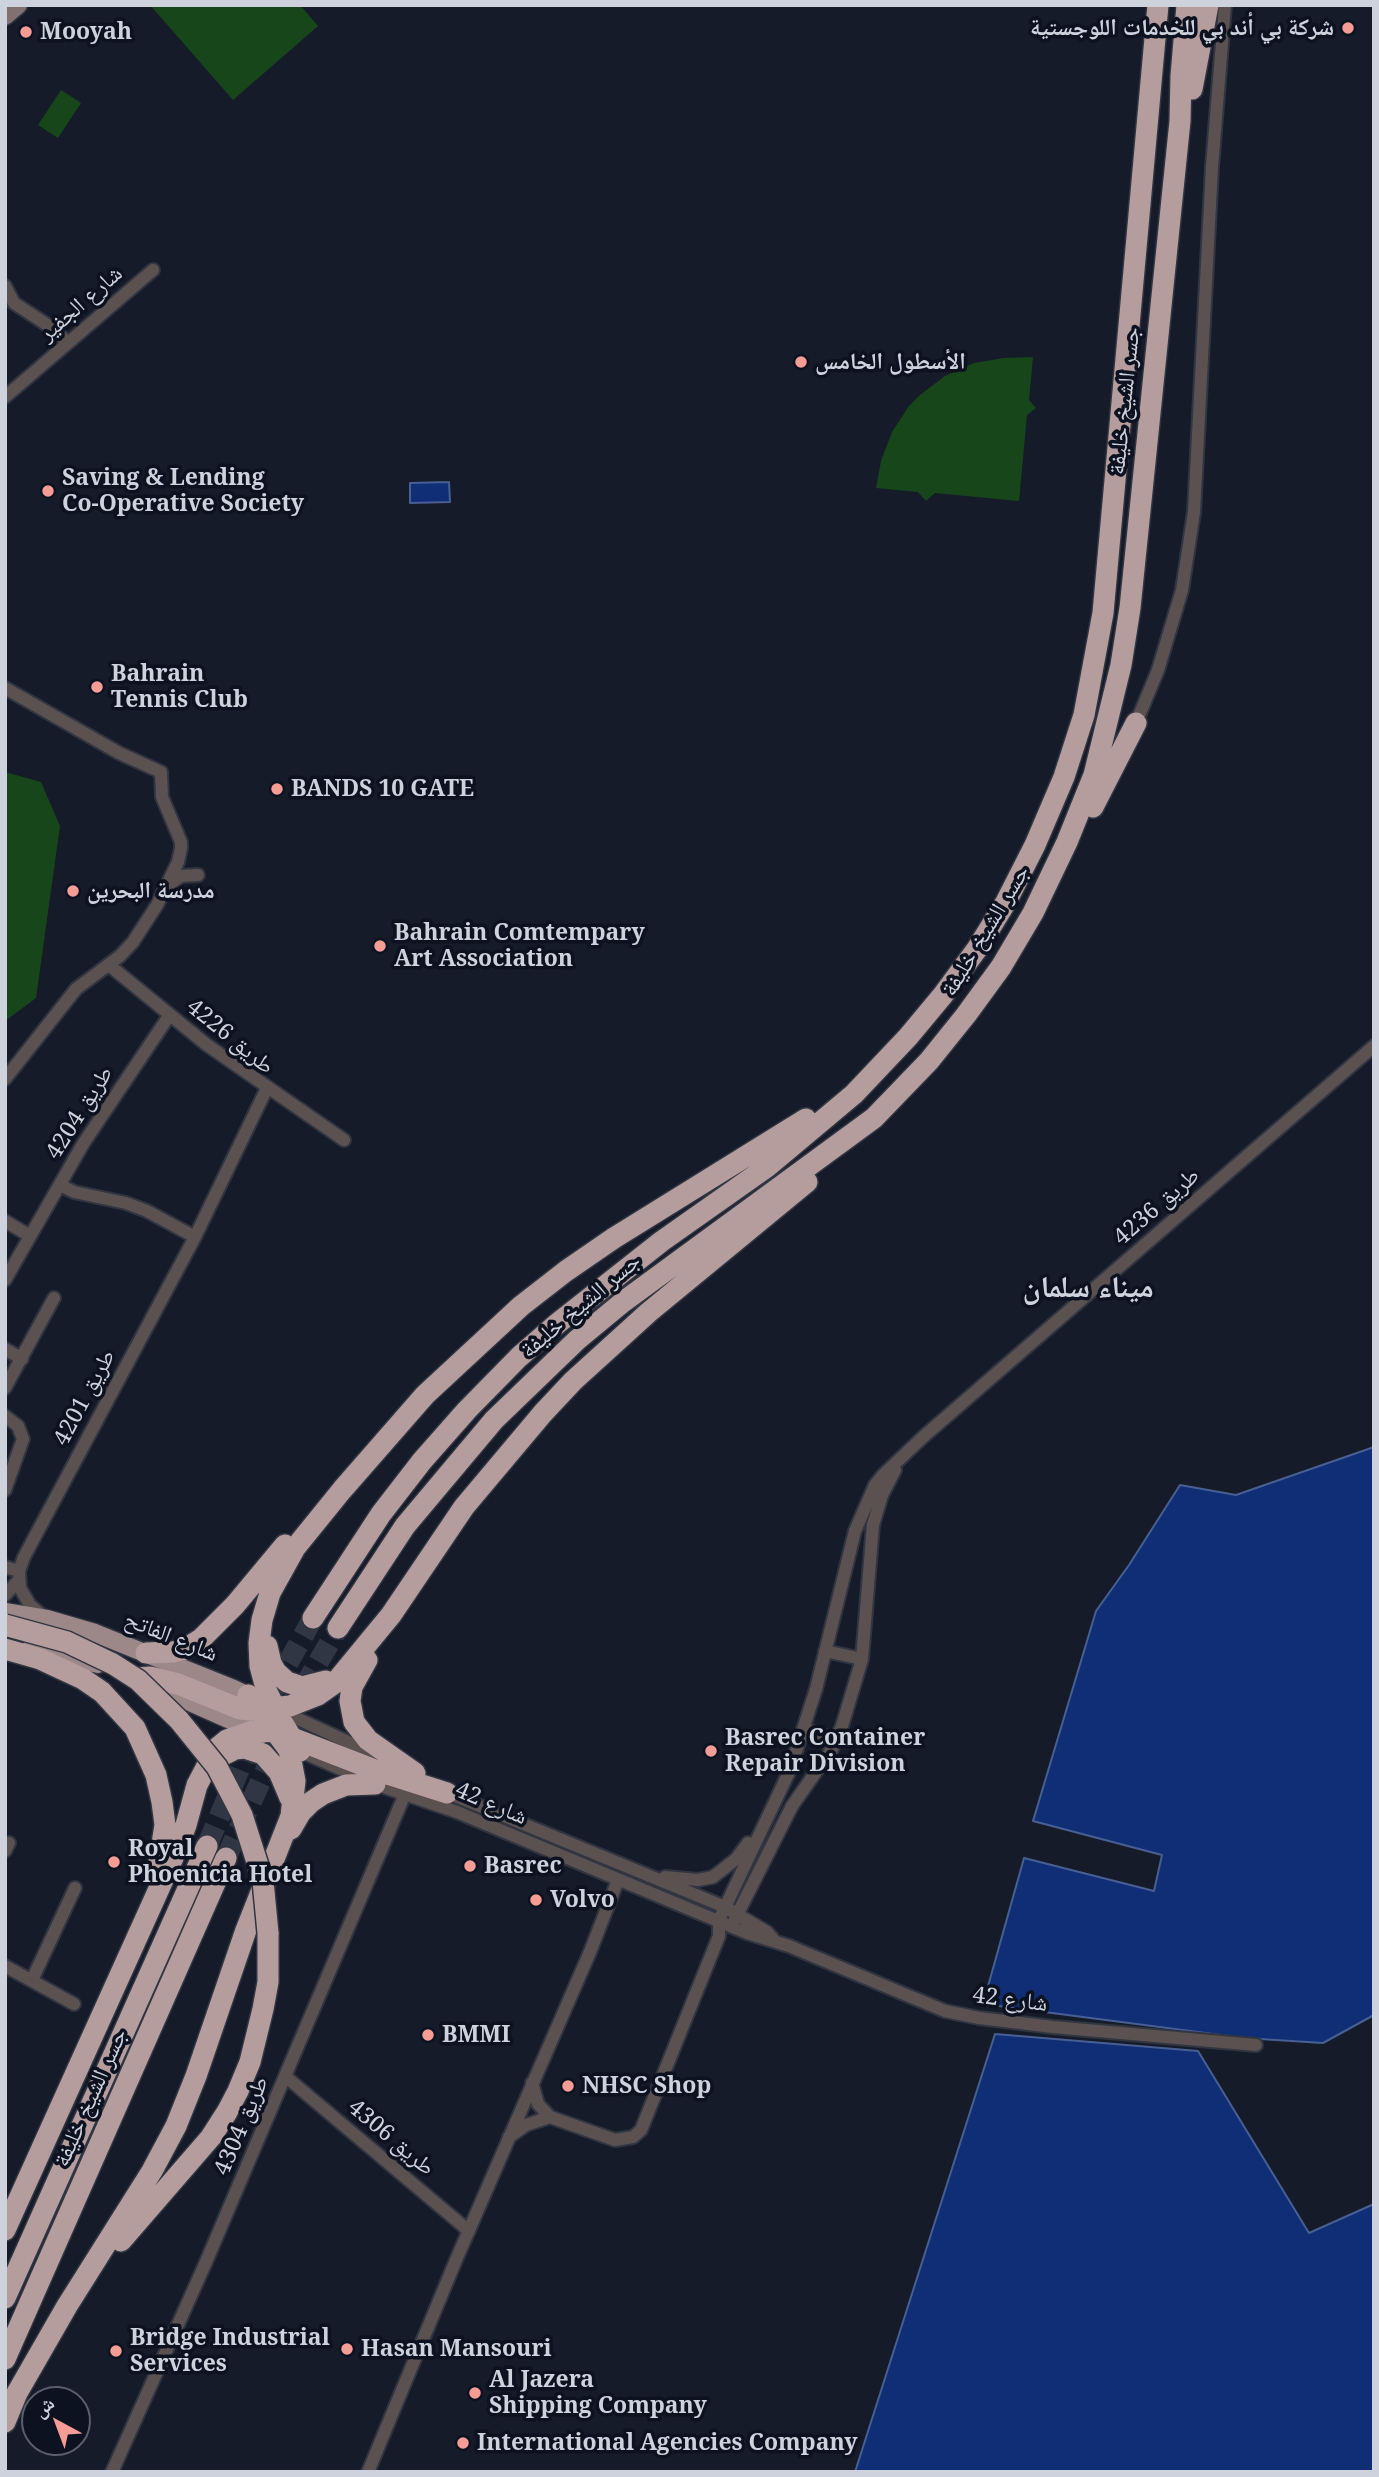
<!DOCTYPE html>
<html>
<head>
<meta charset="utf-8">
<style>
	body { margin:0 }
	#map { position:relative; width:1379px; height:2477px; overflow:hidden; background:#161b29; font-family:"Noto Serif","Noto Naskh Arabic",serif }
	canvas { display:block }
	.frame { position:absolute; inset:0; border:7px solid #cdd2dc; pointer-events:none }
	.north { position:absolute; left:21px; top:2386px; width:70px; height:70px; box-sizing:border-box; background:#0d1220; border:2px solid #5a5f6b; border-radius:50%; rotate:319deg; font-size:19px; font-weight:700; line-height:28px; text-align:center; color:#cdd2dc }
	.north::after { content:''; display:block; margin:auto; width:24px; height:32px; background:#f59c95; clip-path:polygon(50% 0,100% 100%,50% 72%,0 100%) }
</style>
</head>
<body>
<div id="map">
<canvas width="1379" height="2477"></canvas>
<div class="frame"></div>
<div class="north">ش</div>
</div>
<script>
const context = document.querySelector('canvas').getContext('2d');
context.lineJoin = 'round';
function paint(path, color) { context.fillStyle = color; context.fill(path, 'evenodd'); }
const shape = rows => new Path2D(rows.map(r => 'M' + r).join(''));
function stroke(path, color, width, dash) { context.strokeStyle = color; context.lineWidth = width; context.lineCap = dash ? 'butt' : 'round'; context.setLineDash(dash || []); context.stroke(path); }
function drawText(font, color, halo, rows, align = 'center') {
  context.font = font + ' "Noto Serif","Noto Naskh Arabic",serif'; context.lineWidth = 7; context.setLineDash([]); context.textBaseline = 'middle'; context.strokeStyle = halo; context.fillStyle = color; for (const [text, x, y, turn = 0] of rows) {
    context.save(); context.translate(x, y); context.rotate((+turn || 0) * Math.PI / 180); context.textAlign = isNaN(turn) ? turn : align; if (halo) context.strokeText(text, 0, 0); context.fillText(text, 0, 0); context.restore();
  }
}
const green = shape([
	[150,5,300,5,318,26,233,100],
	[61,90,81,103,58,138,38,125],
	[1033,357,1029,400,1036,408,1027,415,1019,501,935,493,926,501,918,492,876,488,881,461,892,432,909,406,920,395,945,376,974,363,1004,358],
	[5,772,41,782,60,826,36,998,5,1021]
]);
const water = shape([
	[449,482,450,502,410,503,410,483,449,482],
	[1374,1447,1374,2015,1323,2043,1244,2038,983,2004,1024,1858,1154,1891,1162,1855,1033,1821,1096,1611,1129,1565,1180,1485,1236,1495,1374,1447],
	[995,2034,1198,2051,1309,2233,1374,2204,1374,2472,855,2472,995,2034]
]);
const highwayTunnel = shape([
	[273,1690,313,1618],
	[207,1846,255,1732],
	[226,1858,301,1692,338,1628]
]);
const street = shape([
	[5,286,14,303,52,328,68,343],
	[5,397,153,270],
	[5,688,119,753,161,772,162,797,181,842,181,848,178,862,157,905,133,942,120,956,76,989,5,1079],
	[1136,723,1158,670,1182,590,1194,512,1212,167,1225,5],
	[168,885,181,876,198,875],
	[109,965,207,1045,344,1140],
	[60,1185,74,1192,126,1203,147,1211,195,1237],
	[5,1221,30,1236],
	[5,1280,83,1144,169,1016],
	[5,1349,22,1359],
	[5,1388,54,1298],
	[5,1416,18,1426,23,1439,5,1490],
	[5,1567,19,1571],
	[5,1595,18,1581],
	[44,1617,30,1605,20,1588,19,1571,24,1557,195,1237,267,1088],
	[825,1651,862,1659],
	[277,1709,378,1756],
	[805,1729,836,1740],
	[295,1749,375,1784,457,1812,747,1933,789,1946,945,2011,979,2018,1053,2027,1256,2045],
	[443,1791,725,1907,767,1932,773,1939],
	[5,1851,9,1843],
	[665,1877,698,1880,713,1877,736,1859,748,1843],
	[735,1919,792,1806,832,1749,842,1726,862,1659,873,1525,882,1495,895,1470],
	[5,1966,74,2004],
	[32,1980,75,1888],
	[285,2076,469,2231],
	[532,2083,538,2104,550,2117,615,2140,633,2137,641,2130,719,1936,719,1920,790,1770,816,1689,855,1531,875,1485,883,1475,923,1437,1374,1046],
	[509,2137,526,2125,550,2117],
	[112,2472,206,2262,405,1794],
	[368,2472,456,2260,590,1952,618,1880]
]);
const secondary = shape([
	[5,16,18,5]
]);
const primary = shape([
	[5,1612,47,1619,95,1633,234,1689,259,1701],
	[30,1649,98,1664],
	[147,1683,262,1734]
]);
const highway = shape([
	[1192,89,1208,5],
	[1093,807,1136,723],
	[313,1618,381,1514,422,1461,467,1410,519,1357,558,1323,662,1241,767,1167,854,1094,908,1037,943,995,977,949,1006,902,1035,845,1064,777,1084,715,1103,613,1158,5],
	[338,1628,405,1526,494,1420,577,1340,623,1302,874,1118,929,1061,966,1015,1001,967,1033,913,1067,842,1094,775,1121,665,1130,608,1180,121,1181,76,1187,5],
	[267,1646,271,1663,276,1672,287,1682,302,1687,326,1681],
	[5,1649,40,1659,83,1679,102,1692,135,1728,156,1775,162,1802,165,1825,158,1869],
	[146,1653,173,1652,185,1649,201,1639,235,1605,285,1545],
	[367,1660,352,1687,350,1701,354,1722,368,1740,415,1773],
	[137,1678,150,1677,178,1684,240,1709,250,1710,290,1706,318,1695,335,1683,391,1615,464,1507,543,1413,573,1381,649,1312,807,1182],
	[300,1751,282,1722,267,1692,260,1666,259,1643,262,1620,270,1593,295,1548,342,1490,425,1395,521,1306,566,1271,614,1238,806,1119],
	[221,1756,235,1749,245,1748,263,1754,279,1772,290,1798],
	[291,1829,301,1812,311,1802,323,1794,346,1785,375,1784],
	[5,2230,172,1860,186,1825,197,1785,216,1749,227,1740,253,1731,277,1732,375,1770,447,1793],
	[121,2241,211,2137,227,2112,238,2091,250,2062,263,2009,268,1982,268,1933],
	[5,2298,207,1846],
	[5,2359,226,1858],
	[5,2422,17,2393,67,2306,152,2171,176,2126,196,2076,246,1930,291,1816,295,1781,289,1750,248,1695]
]);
const highwayBridge = shape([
	[5,1625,67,1642,113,1664,138,1680,179,1720,217,1767,242,1815,263,1881,268,1933]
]);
const markers = [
	[1348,28,7,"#f59c95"],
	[26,32,7,"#f59c95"],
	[801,362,7,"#f59c95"],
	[48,491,7,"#f59c95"],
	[97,687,7,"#f59c95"],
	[277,789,7,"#f59c95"],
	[73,891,7,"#f59c95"],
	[380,946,7,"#f59c95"],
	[711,1751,7,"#f59c95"],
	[114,1862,7,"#f59c95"],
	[470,1866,7,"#f59c95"],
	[536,1900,7,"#f59c95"],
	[428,2035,7,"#f59c95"],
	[568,2086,7,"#f59c95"],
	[347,2349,7,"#f59c95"],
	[116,2351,7,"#f59c95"],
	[475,2393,7,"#f59c95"],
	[463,2443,7,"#f59c95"]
];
const poiNames = [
	["شركة بي أند بي للخدمات اللوجستية",1334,28,"right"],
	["Mooyah",40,32],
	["الأسطول الخامس",815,362],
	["Saving & Lending",62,478],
	["Co-Operative Society",62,504],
	["Bahrain",111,674],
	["Tennis Club",111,700],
	["BANDS 10 GATE",291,789],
	["مدرسة البحرين",87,891],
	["Bahrain Comtempary",394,933],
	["Art Association",394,959],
	["Basrec Container",725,1738],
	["Repair Division",725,1764],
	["Royal",128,1849],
	["Phoenicia Hotel",128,1875],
	["Basrec",484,1866],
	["Volvo",550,1900],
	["BMMI",442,2035],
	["NHSC Shop",582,2086],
	["Bridge Industrial",130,2338],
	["Services",130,2364],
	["Hasan Mansouri",361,2349],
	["Al Jazera",489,2380],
	["Shipping Company",489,2406],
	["International Agencies Company",477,2443]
];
const streetNames = [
	["شارع الجفير",81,304,-41],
	["جسر الشيخ خليفة",1125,401,-84],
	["جسر الشيخ خليفة",986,931,-59],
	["طريق 4226",230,1037,39],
	["طريق 4204",80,1113,-58],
	["طريق 4236",1157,1207,-41],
	["جسر الشيخ خليفة",581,1306,-40],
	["طريق 4201",85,1398,-62],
	["شارع الفاتح",171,1637,22],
	["شارع 42",491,1804,23],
	["شارع 42",1010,2000,7],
	["جسر الشيخ خليفة",91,2098,-66],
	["طريق 4304",242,2126,-67],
	["طريق 4306",391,2138,40]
];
const districtNames = [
	["ميناء سلمان",1088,1288]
];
paint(green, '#18461b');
paint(water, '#0f2e75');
stroke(water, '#485f94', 2);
stroke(highwayTunnel, '#313644', 21, [21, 10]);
stroke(street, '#303542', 16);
stroke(secondary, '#303542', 21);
stroke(primary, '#303542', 21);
stroke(highway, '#303542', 24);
stroke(street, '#5c5151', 12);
stroke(secondary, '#807070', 18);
stroke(primary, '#9c8888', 18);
stroke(highway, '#b69d9d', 21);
stroke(highwayBridge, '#303542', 24, []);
stroke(highwayBridge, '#b69d9d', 21);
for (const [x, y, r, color] of markers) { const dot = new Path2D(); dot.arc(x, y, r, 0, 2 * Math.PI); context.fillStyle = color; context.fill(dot); stroke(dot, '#0d1220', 2.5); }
drawText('bold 23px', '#cdd2dc', '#0d1220', poiNames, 'left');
drawText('23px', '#cdd2dc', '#0d1220', streetNames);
drawText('bold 30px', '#cdd2dc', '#0d1220', districtNames);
</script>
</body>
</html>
